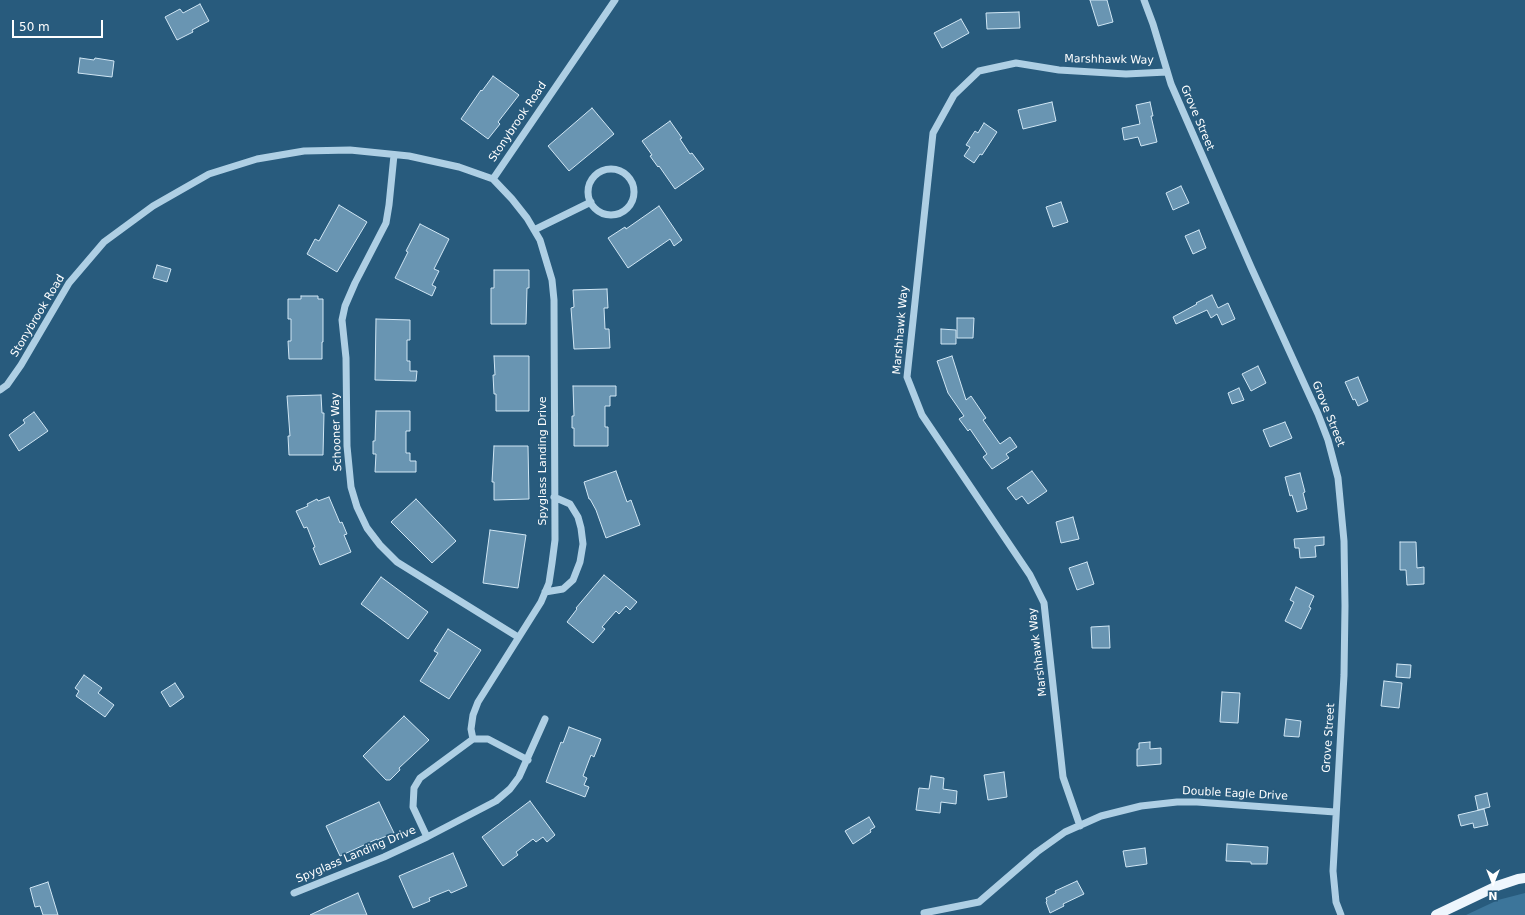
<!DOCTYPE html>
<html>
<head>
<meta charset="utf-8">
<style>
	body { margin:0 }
	#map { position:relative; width:1525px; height:915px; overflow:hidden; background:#285b7d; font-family:"DejaVu Sans",sans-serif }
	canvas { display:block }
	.north { position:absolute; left:1473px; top:863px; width:40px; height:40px; -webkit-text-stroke:3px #285b7d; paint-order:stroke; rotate:180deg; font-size:11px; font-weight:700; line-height:16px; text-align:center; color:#fff }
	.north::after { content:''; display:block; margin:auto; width:14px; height:18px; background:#fff; clip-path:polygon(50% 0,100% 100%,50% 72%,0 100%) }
	.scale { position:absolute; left:12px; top:20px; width:91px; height:18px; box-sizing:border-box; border:2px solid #fff; border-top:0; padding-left:5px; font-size:12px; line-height:14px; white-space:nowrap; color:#fff; -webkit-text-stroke:3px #285b7d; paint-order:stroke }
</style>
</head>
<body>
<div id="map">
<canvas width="1525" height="915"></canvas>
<div class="north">N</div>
<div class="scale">50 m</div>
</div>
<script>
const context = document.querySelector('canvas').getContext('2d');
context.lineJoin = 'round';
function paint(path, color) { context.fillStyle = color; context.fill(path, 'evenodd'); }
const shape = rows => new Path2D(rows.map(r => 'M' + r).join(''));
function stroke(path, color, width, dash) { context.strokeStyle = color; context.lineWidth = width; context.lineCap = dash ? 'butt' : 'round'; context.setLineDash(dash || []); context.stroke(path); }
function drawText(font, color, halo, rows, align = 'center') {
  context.font = font + ' "DejaVu Sans",sans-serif'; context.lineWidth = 3.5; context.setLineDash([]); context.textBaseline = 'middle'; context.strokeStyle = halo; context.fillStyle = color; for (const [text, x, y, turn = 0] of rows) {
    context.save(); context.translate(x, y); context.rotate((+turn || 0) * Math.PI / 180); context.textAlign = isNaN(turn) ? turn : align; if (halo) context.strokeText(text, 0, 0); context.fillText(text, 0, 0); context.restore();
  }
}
const green = shape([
	[1525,893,1525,915,1466,915,1498,900]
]);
const building = shape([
	[1090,0,1107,0,1113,22,1098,26,1090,0],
	[200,4,209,21,192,30,193,32,177,40,165,17,180,9,183,13,200,4],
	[1019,12,1020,28,987,29,986,13,1019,12],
	[961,19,969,33,942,48,934,33,961,19],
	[80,58,94,60,95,58,114,61,112,77,78,73,80,58],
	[493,76,519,95,498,122,500,124,488,139,461,119,481,90,482,91,493,76],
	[1052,102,1056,121,1023,129,1018,110,1052,102],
	[1150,102,1153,116,1151,116,1157,142,1141,146,1138,137,1124,140,1122,128,1140,124,1136,105,1150,102],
	[592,108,614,134,569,171,548,146,592,108],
	[670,121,682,138,680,139,690,154,692,153,704,169,675,189,659,166,658,167,650,156,652,155,642,141,670,121],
	[984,123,997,132,982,155,980,154,974,163,964,156,970,147,966,145,975,131,978,133,984,123],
	[1181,186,1189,203,1173,210,1166,193,1181,186],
	[1061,202,1068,222,1053,227,1046,207,1061,202],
	[339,205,367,222,337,272,307,254,315,239,319,241,339,205],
	[659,206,682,240,674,246,670,239,628,268,608,238,625,227,626,229,659,206],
	[420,224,449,239,434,269,439,271,432,285,436,287,432,296,395,278,408,252,406,251,420,224],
	[1199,230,1206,248,1193,254,1185,236,1199,230],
	[157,265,171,269,167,282,153,278,157,265],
	[494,270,529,270,529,288,527,288,526,324,491,324,491,288,494,288,494,270],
	[607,289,608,308,604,308,605,329,609,329,610,348,574,349,571,308,574,307,573,290,607,289],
	[1212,295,1218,308,1228,303,1235,319,1222,325,1217,314,1211,318,1207,310,1176,324,1173,317,1197,304,1196,303,1212,295],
	[301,296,318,296,318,299,323,299,323,342,322,342,322,359,289,359,288,341,291,341,291,319,288,319,288,299,301,299,301,296],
	[957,318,974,318,973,338,957,338,957,318],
	[376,319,410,320,410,340,407,340,407,361,410,361,410,371,417,371,416,381,375,380,376,319],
	[941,329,956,330,956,344,941,344,941,329],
	[494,356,529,356,529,411,496,411,496,394,494,394,493,375,495,375,494,356],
	[952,356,966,400,971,396,986,418,983,420,1000,444,1010,437,1017,447,1006,454,1009,458,992,469,983,457,987,454,970,429,968,431,959,419,964,416,948,393,937,361,952,356],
	[1258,366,1266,383,1251,391,1242,374,1258,366],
	[1358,377,1368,401,1358,406,1355,399,1353,400,1345,382,1358,377],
	[573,386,616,386,616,396,610,396,610,406,605,406,605,427,608,427,608,446,574,446,574,428,572,428,572,416,574,416,573,386],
	[1239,388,1244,400,1232,404,1228,393,1239,388],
	[321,395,322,413,324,413,323,455,289,455,288,436,290,436,287,396,321,395],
	[376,411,410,411,410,431,406,431,406,453,410,453,410,461,416,461,416,472,375,472,376,454,373,454,373,441,375,441,376,411],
	[34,412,48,431,19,451,9,435,25,423,23,420,34,412],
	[1285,422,1292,438,1270,447,1263,430,1285,422],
	[494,446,528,446,529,499,494,500,494,482,492,482,494,446],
	[616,471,627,502,631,500,640,525,606,538,596,510,590,499,589,499,584,482,616,471],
	[1032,471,1047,491,1028,504,1022,496,1016,500,1007,488,1032,471],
	[1300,473,1305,492,1303,493,1307,509,1297,512,1292,495,1290,496,1285,477,1300,473],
	[329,497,340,523,342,522,347,534,344,535,351,552,320,565,313,548,315,547,307,527,304,528,296,511,308,506,307,504,317,499,318,501,329,497],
	[416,499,456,541,432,563,391,522,416,499],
	[1073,517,1079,539,1061,543,1056,522,1073,517],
	[490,530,526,535,518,588,483,583,490,530],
	[1324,537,1324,545,1315,546,1316,557,1300,558,1299,548,1295,548,1294,539,1324,537],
	[1400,542,1416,542,1417,568,1424,567,1424,584,1407,585,1406,570,1400,570,1400,542],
	[1087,562,1094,584,1077,590,1069,568,1087,562],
	[604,575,637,602,630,610,626,606,619,614,616,611,602,627,605,629,593,643,567,622,577,609,576,608,604,575],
	[381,577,428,612,408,639,361,604,381,577],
	[1296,587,1314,596,1309,607,1311,608,1301,629,1285,621,1294,602,1290,600,1296,587],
	[1109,626,1110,648,1092,648,1091,627,1109,626],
	[448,629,481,650,449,699,420,681,438,653,434,651,448,629],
	[1397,664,1411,665,1410,678,1396,677,1397,664],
	[84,675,102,688,98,693,114,705,105,717,76,696,79,691,75,688,84,675],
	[1384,681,1402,683,1399,708,1381,706,1384,681],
	[175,683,184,697,170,707,161,692,175,683],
	[1222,692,1240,693,1238,723,1220,722,1222,692],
	[404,716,429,740,399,768,400,770,390,780,386,780,363,756,404,716],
	[1286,719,1301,721,1299,737,1284,736,1286,719],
	[569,727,601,739,594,757,591,755,583,776,587,778,584,785,589,787,585,797,546,782,561,742,563,743,569,727],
	[1150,742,1150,749,1161,748,1161,764,1137,766,1137,749,1139,749,1139,743,1150,742],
	[1004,772,1007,797,988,800,984,775,1004,772],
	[931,776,944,778,943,789,957,791,956,804,941,802,940,813,916,810,919,788,929,789,931,776],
	[1487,793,1490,807,1478,810,1475,796,1487,793],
	[530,801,555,835,547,842,543,837,536,842,533,839,516,852,518,855,503,866,482,837,530,801],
	[379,802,394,833,377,840,377,839,340,856,326,826,379,802],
	[1484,809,1488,825,1474,828,1473,823,1461,826,1458,815,1484,809],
	[869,817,875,827,870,830,871,832,853,844,845,831,869,817],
	[1227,844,1268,847,1267,864,1251,864,1251,862,1226,861,1227,844],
	[1145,848,1147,864,1126,867,1123,851,1145,848],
	[453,853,467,886,451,893,449,890,429,898,430,901,413,908,399,876,453,853],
	[1077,881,1084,894,1063,904,1064,906,1050,913,1046,902,1047,901,1046,898,1056,893,1055,891,1077,881],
	[48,882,58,915,43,915,40,906,35,907,30,888,48,882],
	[358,893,367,915,310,915,329,906,358,893]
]);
const minor = shape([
	[1144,0,1153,24,1171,84,1251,267,1318,414,1328,440,1338,478,1344,541,1345,606,1344,675,1333,871,1336,902,1341,915],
	[394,155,389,205,386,223,355,283,345,306,342,320,346,358,347,446,351,487,357,507,367,528,380,545,397,562,518,637],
	'588 192a23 23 0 1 1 46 0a23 23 0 1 1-46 0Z',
	[493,179,615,0],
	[534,230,591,202],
	[0,390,7,385,21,365,69,283,104,242,153,206,209,174,257,159,304,151,350,150,409,156,459,167,493,179,512,199,527,218,540,240,552,280,554,300,555,540,552,563,549,583,541,602,478,702,473,715,471,729,473,739,420,778,414,788,413,807,427,837],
	[545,592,563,589,573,580,580,562,583,544,581,528,578,517,570,504,554,497],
	[473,739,488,739,528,760],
	[1080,826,1063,777,1044,603,1030,575,922,415,907,377,933,133,954,95,979,71,1016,63,1059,70,1126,74,1167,72],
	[294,893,384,857,427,837,496,801,510,789,519,777,545,719],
	[924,913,979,902,1037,852,1065,832,1101,816,1141,806,1177,802,1197,802,1335,812]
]);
const major = shape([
	[1436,915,1497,886,1518,879,1525,878]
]);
const streetNames = [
	["Marshhawk Way",1109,60,1],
	["Grove Street",1197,118,67],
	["Stonybrook Road",518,122,-56],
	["Stonybrook Road",38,316,-59],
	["Marshhawk Way",901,330,-85],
	["Grove Street",1328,414,68],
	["Schooner Way",337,432,-92],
	["Spyglass Landing Drive",543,461,-90],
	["Marshhawk Way",1038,652,-97],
	["Grove Street",1329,738,-86],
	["Double Eagle Drive",1235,794,3],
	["Spyglass Landing Drive",356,855,-23]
];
paint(green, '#3c759a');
paint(building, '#6995b2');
stroke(building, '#d0e6f4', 1);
stroke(minor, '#aecfe4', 7);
stroke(major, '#eef6fd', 10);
drawText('11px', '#fff', '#285b7d', streetNames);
</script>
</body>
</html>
